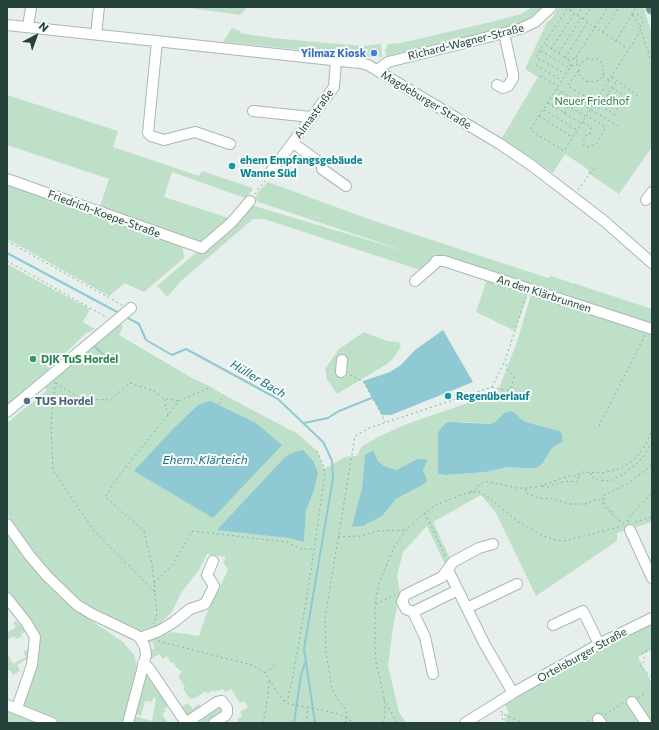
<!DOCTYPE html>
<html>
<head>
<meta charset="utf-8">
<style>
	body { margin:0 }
	#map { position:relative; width:659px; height:730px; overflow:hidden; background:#e6efeb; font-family:Commissioner,sans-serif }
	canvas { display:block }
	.frame { position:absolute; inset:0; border:8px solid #24423a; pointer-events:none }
	.north { position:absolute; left:16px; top:16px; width:40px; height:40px; -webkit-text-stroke:3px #f7fbf9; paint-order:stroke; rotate:41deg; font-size:11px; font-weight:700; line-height:16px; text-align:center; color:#24423a }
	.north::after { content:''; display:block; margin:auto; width:14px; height:18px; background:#24423a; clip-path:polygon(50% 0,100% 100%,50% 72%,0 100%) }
</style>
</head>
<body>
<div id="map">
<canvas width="659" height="730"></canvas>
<div class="frame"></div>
<div class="north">N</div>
</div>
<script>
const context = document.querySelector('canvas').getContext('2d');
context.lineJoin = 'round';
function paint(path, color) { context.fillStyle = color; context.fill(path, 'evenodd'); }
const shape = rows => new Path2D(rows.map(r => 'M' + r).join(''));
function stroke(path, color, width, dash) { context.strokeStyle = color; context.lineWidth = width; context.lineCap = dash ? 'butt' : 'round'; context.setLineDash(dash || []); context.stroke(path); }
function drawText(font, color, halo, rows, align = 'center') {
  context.font = font + ' Commissioner,sans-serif'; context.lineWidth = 4; context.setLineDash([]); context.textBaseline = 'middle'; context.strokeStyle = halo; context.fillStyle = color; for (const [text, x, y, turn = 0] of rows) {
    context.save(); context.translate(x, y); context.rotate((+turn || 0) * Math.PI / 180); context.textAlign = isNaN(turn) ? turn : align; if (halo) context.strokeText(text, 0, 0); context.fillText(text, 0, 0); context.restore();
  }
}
const green = shape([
	[182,7,247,7,241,15],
	[532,7,543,7,528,20,522,23,386,56,385,50,388,44,401,43,491,22,521,14],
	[559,7,643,7,652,33,652,147,619,194,588,173,589,170,565,154,553,173,502,138,538,77,525,69,547,22,552,18],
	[232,28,240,31,239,33,272,38,363,46,381,44,382,57,379,57,377,50,370,52,372,57,223,42],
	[7,95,118,131,113,147,199,176,202,171,253,188,251,192,245,198,172,172,164,197,229,218,204,240,196,242,100,207,109,179,7,145],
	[268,182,374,221,548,278,551,276,569,282,572,284,573,283,652,309,652,522,617,533,617,541,536,596,496,513,481,495,433,522,451,561,445,564,427,526,403,552,397,576,400,593,393,627,388,666,399,712,406,723,239,723,237,719,242,716,240,712,248,707,244,701,240,703,231,689,226,692,222,689,219,691,217,690,214,692,212,690,208,694,206,691,193,699,192,698,190,699,183,689,185,687,178,676,182,672,176,667,173,662,171,663,167,656,163,659,159,654,150,660,149,659,150,650,154,649,153,643,140,638,98,614,71,592,44,566,24,539,7,514,7,423,47,390,42,384,115,321,123,326,119,335,192,378,211,387,224,395,298,434,317,451,324,469,345,457,357,456,362,446,380,436,404,425,497,393,517,342,533,288,434,254,432,259,420,270,264,219,253,219,181,281,167,297,157,286,251,205,408,252,258,202,255,198,260,190],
	[504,413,536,426,559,444,552,448,549,453,524,468,507,467,486,472,446,475,438,474,438,432,446,423,465,422,490,424,495,422],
	[373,451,378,461,384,466,396,470,411,463,427,461,423,471,426,483,396,499,381,516,363,526,353,527,362,488,365,455],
	[314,490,306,511,304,542,288,538,218,529],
	[207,554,226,557,223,562,228,570,206,615,199,636,172,632,160,637,157,626,172,612,181,593,199,570],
	[7,183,178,244,183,249,184,258,144,292,125,283,109,296,7,239],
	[7,264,90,309,83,322,95,329,85,334,7,410],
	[488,276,529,290,515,331,476,312],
	[364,332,387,341,399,342,401,347,392,360,387,364,337,394,327,379,325,369,339,349],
	[7,531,35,570,58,594,82,614,123,642,134,655,137,667,123,723,60,723,27,708,23,704,38,638,7,593],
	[16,621,19,625,21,624,28,630,21,634,22,636,16,639,14,636,7,640,7,633,16,627,13,623],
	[648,625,652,626,652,649,638,657,652,683,652,723,506,723,504,719,507,717,506,715,509,713,505,705,605,645],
	[29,649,30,657,17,665,20,671,13,675,10,670,7,671,7,653,13,664,26,657,23,652],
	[145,671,170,705,164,709,166,711,162,714,168,723,133,723,134,716,152,721,156,699,153,698,152,702,145,701,141,716,134,714],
	[217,702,226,706,214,723,202,723,197,716,188,721,179,708,188,703,193,709,199,704,204,710],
	[7,708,46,723,7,723]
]);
const water = shape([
	[443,330,473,382,391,415,382,415,363,381,390,372,401,365,415,350],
	[210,401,256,423,282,445,213,518,134,471,172,430,198,405],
	[510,411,515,413,522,420,529,423,559,431,562,434,563,441,552,448,542,464,536,468,524,468,507,467,486,472,446,475,438,474,438,432,442,427,446,423,452,422,490,424,495,422,504,413],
	[303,450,313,461,318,473,314,490,306,511,304,542,288,538,217,530,285,457,294,452],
	[373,450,378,461,384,466,396,470,418,459,425,459,427,461,423,471,427,479,426,483,396,499,382,516,363,526,352,527,362,488,365,455]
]);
const stream = shape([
	[7,253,119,313],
	[126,317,139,324,146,340,172,355,186,349,278,399,323,442,328,452,332,461,333,478,304,649,315,723],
	[91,346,94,346,104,355,111,356,118,353],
	[79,357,78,359,82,364],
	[304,423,328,418,339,411,374,397],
	[294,723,301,675,305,663]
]);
const path = shape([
	[565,7,628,49],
	[567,9,540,50,569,68],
	[571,11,574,7],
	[632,14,638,14,642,18,643,23,640,27],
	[577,15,583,7],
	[632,15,638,23,652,63],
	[583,19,592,7],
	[603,32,619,7],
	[616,41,636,7],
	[546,45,569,60],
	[551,49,574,14],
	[540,51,536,57,565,74],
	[559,53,581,18],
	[576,57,608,7],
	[565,58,587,23],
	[587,58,591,60,596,58,600,61,603,66,601,68,604,70,603,76,599,80,594,82,585,81,579,74,579,66,587,58],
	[536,65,561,80],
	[571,66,569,60,576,58,578,64,571,66,530,130,564,151,641,30],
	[578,71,568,86,588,98,584,105],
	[540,76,558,86],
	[603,76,609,80],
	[612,77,638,96],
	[612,88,629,99],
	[557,89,618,126],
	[608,94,625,105],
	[558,100,585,116],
	[604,100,621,111],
	[548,103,581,123],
	[552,106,555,101,558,100,558,96,561,92],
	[594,106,598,109,617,80],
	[601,106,617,116],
	[544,110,577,130],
	[564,113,573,99],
	[539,116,572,137],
	[583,122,591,127,590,134,585,136,583,144,588,147,596,144,605,129,604,126,587,116],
	[578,190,592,170,598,168],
	[255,194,265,181],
	[7,241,122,305],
	[7,261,106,317],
	[350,375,363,381,382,415,385,422],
	[55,382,51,425,53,470,93,530,155,592,157,616,153,624],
	[56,383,81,399,110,400,130,383,154,391,163,398,178,401],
	[492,387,504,390,509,390,512,386,514,377,507,368,505,361],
	[164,399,168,415],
	[218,404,224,395],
	[599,426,645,335],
	[591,473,591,477,598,480,610,481,622,475,635,465,645,455,647,450,652,443],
	[542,486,548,487,558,483,569,481,576,482,579,480,578,476],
	[526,489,525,492,535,497,546,499,551,498,569,504,586,504,597,499,603,503,604,507,624,524],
	[470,492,477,489,478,486,483,482,489,482,516,488,529,488,540,486,569,476,576,476,583,472,602,473,622,468,631,462,637,457,646,444,652,430],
	[612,512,604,503,603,496,627,484,650,467,652,463],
	[425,513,446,557],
	[628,522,628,518,652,493],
	[635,522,652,517],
	[338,537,361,536,377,531,405,530],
	[154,583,173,564,192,531,287,542,301,549,314,549],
	[155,592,152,564,144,531,105,497,115,481,179,401,211,387],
	[376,604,395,595],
	[158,641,252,665,265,673,277,692,284,701,289,704,336,713,347,718,354,723],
	[652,649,642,653,645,660,640,666,652,677],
	[265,673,275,665],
	[638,698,646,692],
	[384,699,397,723],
	[284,701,288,698,292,681,310,578,325,473,323,464,317,451],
	[501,711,503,714,523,723],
	[503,714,501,716,505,723],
	[605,715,623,703],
	[7,720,11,716],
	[263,723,268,697,269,680],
	[306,723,308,708],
	[345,723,347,718,346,710,338,700,332,688,326,652,325,618,355,436,369,428,492,387,505,361,526,297],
	[383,723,385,713,384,698,376,662,375,646,375,604,379,583,395,545,408,528,422,515,436,505,448,500,471,492,479,492,488,497,517,521,544,536,555,540,564,541,576,538,622,526],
	[583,723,589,720]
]);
const minor = shape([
	[7,25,360,63,368,65,500,144,531,165,603,220,652,263],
	[28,27,31,7],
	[96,34,99,7],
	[157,41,148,133,151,136,164,140,195,132,230,144],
	[377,70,388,62,520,29,535,22,551,7],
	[497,85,503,88,508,86,513,78,513,74,504,33],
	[253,111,311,117],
	[293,143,322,164,322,169,346,186],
	[270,173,334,87,336,61],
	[7,179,202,248,231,223,250,201],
	[646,200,652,192],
	[436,261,444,261,652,329],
	[415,281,438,261],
	[341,372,342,360],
	[7,412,131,308],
	[7,524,30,556,47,576,77,605,92,614,136,635,140,638,145,647,146,655,128,723],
	[630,530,652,578],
	[448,570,484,643,513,693],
	[458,590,413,612,406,609,402,602,405,595,442,577,453,562,479,548,493,544],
	[7,598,26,622,35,637,32,665,17,708],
	[467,608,517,584],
	[413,612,425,637,433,674],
	[553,625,583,611,599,644],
	[140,638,159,631,174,622,190,609,205,604,214,586,207,575,213,561],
	[143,663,149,668,186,723],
	[632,702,646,723],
	[7,705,52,723],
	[598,719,601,723],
	[186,723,217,702,222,701,227,708,227,713,225,716,214,723],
	[465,723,513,693,599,644,652,618]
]);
const major = shape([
	[652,7,652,8]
]);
const markers = [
	[374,53,4,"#3f7fe0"],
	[232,166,4,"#0f9aa8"],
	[33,359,4,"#2e9e5b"],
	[448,396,4,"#0f9aa8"],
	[27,401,4,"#5c6f8a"]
];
const streetNames = [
	["Richard-Wagner-Straße",466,42,-14],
	["Magdeburger Straße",426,100,31],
	["Almastraße",314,114,-54],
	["Friedrich-Koepe-Straße",104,214,20],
	["An den Klärbrunnen",544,294,18],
	["Ortelsburger Straße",582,655,-29]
];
const shopNames = [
	["Yilmaz Kiosk",366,53]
];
const parkNames = [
	["Neuer Friedhof",592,101]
];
const cultureNames = [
	["ehem Empfangsgebäude",240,160],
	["Wanne Süd",240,173],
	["Regenüberlauf",456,396]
];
const leisureNames = [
	["DJK TuS Hordel",41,359]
];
const serviceNames = [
	["TUS Hordel",35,401]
];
const waterNames = [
	["Hüller Bach",258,379,31],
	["Ehem. Klärteich",205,460]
];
paint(green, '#bfe0c8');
paint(water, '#8ec9d4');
stroke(stream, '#8ec9d4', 2);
stroke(minor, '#a8b8b2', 12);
stroke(major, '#c2cac8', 14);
stroke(path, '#86b3a5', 1, [2, 3]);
stroke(minor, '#fff', 10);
stroke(major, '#6aa596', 12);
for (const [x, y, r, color] of markers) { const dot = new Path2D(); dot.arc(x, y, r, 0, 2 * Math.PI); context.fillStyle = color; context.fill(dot); stroke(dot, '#f7fbf9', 1.5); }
drawText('11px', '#24423a', '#f7fbf9', streetNames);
drawText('bold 11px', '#366cbe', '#f7fbf9', shopNames, 'right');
drawText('11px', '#2d7a4b', '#f7fbf9', parkNames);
drawText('bold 11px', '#0d838f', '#f7fbf9', cultureNames, 'left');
drawText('bold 11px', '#27864d', '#f7fbf9', leisureNames, 'left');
drawText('bold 11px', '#4e5e75', '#f7fbf9', serviceNames, 'left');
drawText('italic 12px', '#1c6f80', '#f7fbf9', waterNames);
</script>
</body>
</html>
